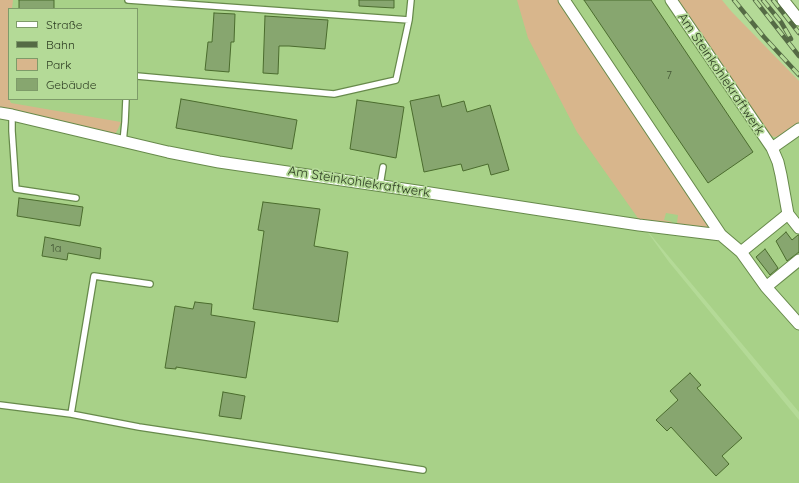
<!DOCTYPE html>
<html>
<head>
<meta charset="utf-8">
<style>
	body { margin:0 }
	#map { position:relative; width:799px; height:483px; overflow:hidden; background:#b4da97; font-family:Quicksand,sans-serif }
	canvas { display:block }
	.legend { position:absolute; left:8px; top:8px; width:130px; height:92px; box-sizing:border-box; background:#b4da97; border:1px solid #7e9b69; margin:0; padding:5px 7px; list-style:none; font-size:12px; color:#2e3d23 }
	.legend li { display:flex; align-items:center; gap:8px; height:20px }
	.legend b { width:20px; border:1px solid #7e9b69 }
</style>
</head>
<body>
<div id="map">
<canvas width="799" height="483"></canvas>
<ul class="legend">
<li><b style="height:5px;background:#fff"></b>Straße</li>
<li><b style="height:5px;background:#556b45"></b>Bahn</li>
<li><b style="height:11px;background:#d8b68c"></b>Park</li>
<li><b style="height:11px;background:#87a66f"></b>Gebäude</li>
</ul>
</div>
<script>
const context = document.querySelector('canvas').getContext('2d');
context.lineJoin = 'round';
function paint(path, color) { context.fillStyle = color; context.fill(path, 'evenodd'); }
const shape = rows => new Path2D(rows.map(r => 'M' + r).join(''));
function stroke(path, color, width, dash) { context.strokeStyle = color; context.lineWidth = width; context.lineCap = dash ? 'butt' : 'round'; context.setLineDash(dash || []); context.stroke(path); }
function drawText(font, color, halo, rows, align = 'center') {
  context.font = font + ' Quicksand,sans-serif'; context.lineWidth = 3.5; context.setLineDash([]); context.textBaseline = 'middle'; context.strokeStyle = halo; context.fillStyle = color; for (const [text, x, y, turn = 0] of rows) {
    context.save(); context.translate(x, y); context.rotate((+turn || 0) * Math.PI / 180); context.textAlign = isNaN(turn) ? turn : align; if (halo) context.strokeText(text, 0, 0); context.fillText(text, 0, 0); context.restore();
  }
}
const built = shape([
	[0,0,677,0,770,136,776,137,799,122,799,412,644,227,669,262,799,420,799,483,0,483],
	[9,9,137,9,137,99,9,99]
]);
const green = shape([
	[0,0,13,0,12,9,9,9,9,99,11,103,121,122,118,129,115,134,108,135,0,108],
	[517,0,559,0,711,224,710,229,674,226,675,223,677,223,678,215,666,213,664,220,672,222,672,226,640,221,577,132,528,38],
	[677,0,722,0,731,11,799,81,799,122,777,137,770,136]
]);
const building = shape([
	[19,0,54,0,54,9,19,9,19,0],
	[359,0,394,0,394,8,359,6,359,0],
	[584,0,651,0,753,152,708,183,584,0],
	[214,13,235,14,234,42,231,42,229,72,205,70,208,42,212,42,214,13],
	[265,16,328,20,325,49,289,46,279,46,278,74,263,73,265,16],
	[439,95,442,107,464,101,467,112,490,105,509,170,491,175,488,164,463,171,461,164,424,172,410,101,439,95],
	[181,99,297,120,292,149,176,128,181,99],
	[357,100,404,107,396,158,350,149,357,100],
	[19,198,83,207,80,226,17,216,19,198],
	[263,202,320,209,314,246,348,252,338,322,253,309,264,231,258,230,263,202],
	[786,232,792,240,798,235,799,235,799,252,787,261,776,241,786,232],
	[45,237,101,248,100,259,68,253,67,260,42,256,45,237],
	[765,249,778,268,770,275,756,257,765,249],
	[195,302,212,304,211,315,255,322,246,378,176,367,176,369,165,368,175,306,193,309,195,302],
	[690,373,701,385,697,388,742,438,722,456,729,464,716,476,671,427,667,431,656,420,678,400,670,391,690,373],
	[223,392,245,396,241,419,219,416,223,392]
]);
const service = shape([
	[128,0,409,20,411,0],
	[137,76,334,94,396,80,409,20],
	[12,115,12,131,16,189,76,198],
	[123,142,125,122,126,99],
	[380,185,383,167],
	[0,405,71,414,139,427,423,470],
	[71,414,94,276,150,284]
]);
const minor = shape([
	[564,0,721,235],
	[671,0,772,148,778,162,781,175,788,214],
	[783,0,799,20],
	[0,113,12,115,168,152,219,162,417,191,586,217,639,225,721,235,741,252,766,287,799,324],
	[772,148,799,129],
	[741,252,788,214,799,228],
	[766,287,799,260]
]);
const rail = shape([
	[734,0,764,37,799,75],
	[755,0,799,56],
	[763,0,781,22,791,39],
	[773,0,799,33]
]);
const numberNames = [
	["7",669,76],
	["1a",56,249]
];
const streetNames = [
	["Am Steinkohlekraftwerk",721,74,56],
	["Am Steinkohlekraftwerk",359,182,9]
];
paint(built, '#a8d188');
paint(green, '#d8b68c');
paint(building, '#87a66f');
stroke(building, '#4b6c2e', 1);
stroke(service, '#678a4b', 8);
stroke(minor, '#678a4b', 13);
stroke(service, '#fff', 5.5);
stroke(minor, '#fff', 11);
stroke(rail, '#556b45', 4.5);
stroke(rail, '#b4da97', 3, [9]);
drawText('11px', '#445736', null, numberNames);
drawText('13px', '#2e3d23', '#b4da97', streetNames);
</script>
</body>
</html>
